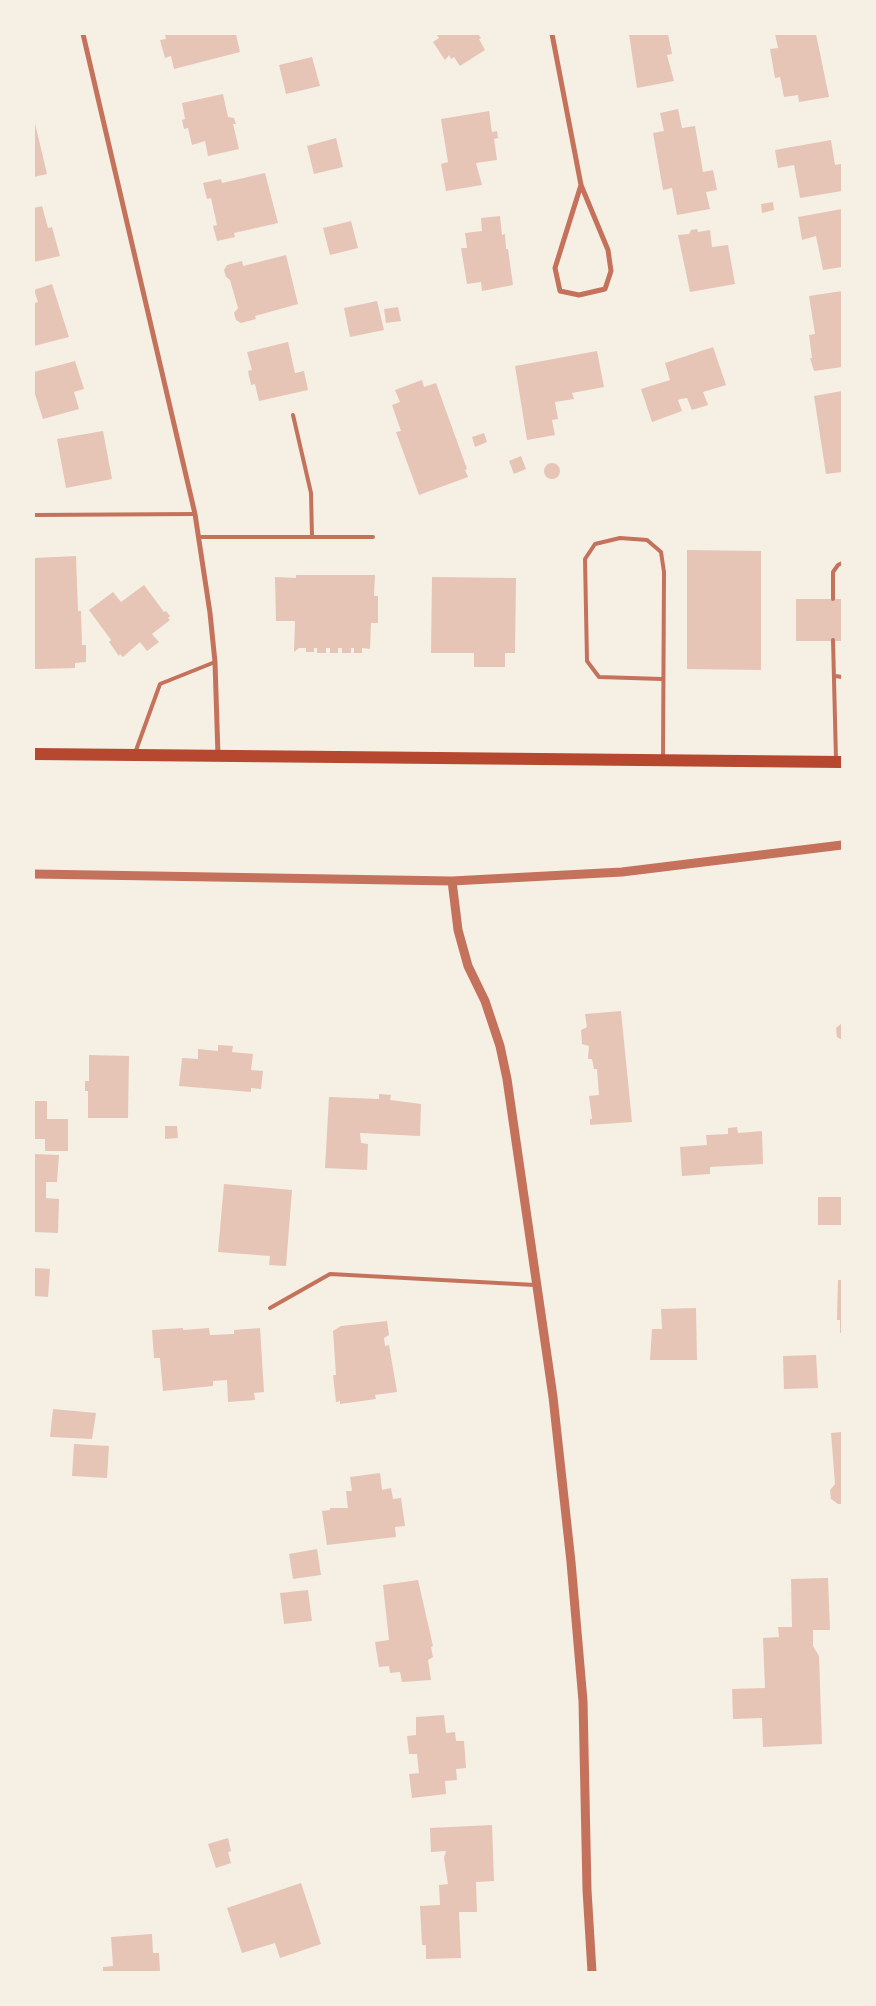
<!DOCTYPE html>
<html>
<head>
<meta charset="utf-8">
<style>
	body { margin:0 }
	#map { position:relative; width:876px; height:2006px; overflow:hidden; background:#f6efe4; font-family:Arial,sans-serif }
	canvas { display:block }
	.frame { position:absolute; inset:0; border:35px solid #f6efe4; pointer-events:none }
</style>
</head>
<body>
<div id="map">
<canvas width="876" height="2006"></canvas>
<div class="frame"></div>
</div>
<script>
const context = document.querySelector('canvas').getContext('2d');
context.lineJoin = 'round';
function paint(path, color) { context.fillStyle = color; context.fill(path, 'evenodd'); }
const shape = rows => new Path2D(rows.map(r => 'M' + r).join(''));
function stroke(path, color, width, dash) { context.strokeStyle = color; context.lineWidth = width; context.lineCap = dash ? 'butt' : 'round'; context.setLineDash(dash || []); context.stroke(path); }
const building = shape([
	[165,34,236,34,240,52,174,69,171,56,165,58,160,40,166,39],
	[436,34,478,34,481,38,479,39,485,50,460,66,454,57,451,59,449,55,445,60,433,42,439,38],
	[629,34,668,34,672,54,667,55,674,81,637,88],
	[775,34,816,34,829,97,799,102,798,95,784,97,780,77,775,78,770,49,778,48],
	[312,57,320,86,286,94,279,65],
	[223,94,228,117,234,118,236,124,233,124,239,149,208,156,205,141,192,145,188,128,184,129,182,120,185,119,182,103],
	[678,109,682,128,695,126,703,172,713,170,717,190,706,192,710,209,677,215,672,188,663,190,653,133,664,131,660,113],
	[489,111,492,132,497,131,498,138,494,139,497,160,476,163,482,185,446,191,441,164,448,162,441,119],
	[34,119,47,174,34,177],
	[336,138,343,167,314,174,307,146],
	[831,140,835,165,841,164,842,191,800,198,794,165,778,168,775,150],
	[265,173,278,223,234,233,235,237,217,241,213,226,217,225,211,198,207,199,203,183,221,179,222,183],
	[773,202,774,210,762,213,761,204],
	[42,206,48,228,52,227,60,256,34,262,34,208],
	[842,209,842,267,823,270,816,236,802,240,798,217],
	[500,216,502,235,505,234,506,249,508,249,513,285,482,291,481,282,467,284,461,248,467,248,465,233,482,231,481,218],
	[351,221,358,248,330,255,323,228],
	[697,229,698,232,710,230,712,247,728,245,735,284,690,292,678,235,689,234,691,230],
	[286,255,298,304,255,316,256,319,241,323,236,320,234,313,238,308,230,280,226,277,224,270,227,265,242,261,243,266],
	[52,284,69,337,34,346,34,303,38,302,34,290],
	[842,291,842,367,814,371,810,358,812,358,809,335,815,334,809,296],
	[377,301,384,330,350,337,344,308],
	[398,307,401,321,386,323,384,309],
	[288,342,295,373,304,371,308,390,259,401,255,384,251,385,248,371,252,370,247,352],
	[713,347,726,385,703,392,708,405,692,410,687,398,681,399,678,400,682,411,652,422,641,389,670,380,665,363],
	[597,351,604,387,572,393,574,399,555,402,558,419,552,420,555,435,527,440,515,366],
	[75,361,84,389,74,392,79,409,43,419,34,391,34,372],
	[422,380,424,387,436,383,467,469,465,470,468,477,419,495,396,432,401,431,392,405,400,402,395,390],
	[842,391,842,472,826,474,814,396],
	[103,431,112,479,66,488,57,439],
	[484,433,487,442,475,447,472,437],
	[521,456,526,469,514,474,509,461],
	'544 471a8 8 0 1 1 16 0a8 8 0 1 1-16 0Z',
	[687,550,761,551,761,670,687,669],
	[76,556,78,611,81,611,82,645,86,645,86,662,75,663,75,668,34,669,34,558],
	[296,575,375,575,374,596,378,596,378,623,371,623,370,649,362,648,362,653,354,653,354,648,351,648,351,653,342,653,342,648,338,648,338,653,330,653,330,648,326,648,326,653,317,653,317,648,314,648,314,652,306,652,306,648,299,648,294,652,295,621,276,621,275,577,296,578],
	[432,577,516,578,515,653,505,653,505,667,474,667,474,653,431,653],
	[144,585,164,612,166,611,170,616,168,618,170,620,152,634,159,642,147,651,140,642,123,657,120,654,119,656,109,642,111,640,89,610,113,592,121,602],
	[796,599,842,599,842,641,796,641],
	[621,1011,632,1122,590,1125,590,1119,592,1119,589,1096,599,1095,597,1069,594,1069,592,1059,588,1059,589,1046,582,1044,581,1030,587,1027,585,1014],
	[842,1023,842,1040,837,1037,836,1028],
	[218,1045,233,1046,232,1052,253,1054,251,1070,263,1071,261,1089,251,1088,251,1092,179,1086,182,1058,198,1059,198,1049,218,1051],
	[89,1055,129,1056,128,1118,88,1118,88,1091,85,1091,85,1081,89,1081],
	[379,1094,391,1095,390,1100,421,1104,420,1136,360,1133,361,1143,368,1144,367,1170,325,1168,329,1097,379,1099],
	[34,1101,47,1101,47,1119,68,1119,68,1151,45,1151,45,1139,34,1139],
	[165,1126,177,1126,178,1138,165,1139],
	[737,1127,738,1133,762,1131,763,1164,710,1167,710,1174,682,1176,680,1147,707,1145,706,1135,728,1134,728,1128],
	[34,1154,59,1155,57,1182,46,1182,46,1198,59,1199,58,1233,34,1232],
	[224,1184,292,1190,286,1266,269,1265,270,1256,218,1252],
	[818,1197,842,1197,842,1225,818,1225],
	[34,1268,50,1269,48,1297,34,1296],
	[838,1280,842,1280,842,1333,840,1333,840,1320,837,1320],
	[696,1308,697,1360,650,1360,652,1329,662,1329,661,1309],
	[387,1321,389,1335,384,1338,385,1346,389,1345,397,1392,375,1395,376,1399,340,1404,340,1401,336,1402,333,1375,336,1375,333,1331,341,1326],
	[183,1328,183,1330,209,1328,210,1335,234,1334,234,1330,260,1328,264,1392,254,1393,255,1400,228,1402,227,1380,213,1381,213,1386,163,1391,160,1358,154,1358,152,1330],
	[816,1355,818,1388,784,1389,783,1356],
	[53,1409,96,1413,92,1439,50,1437],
	[842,1432,842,1504,838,1504,831,1499,830,1490,835,1484,831,1433],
	[74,1444,109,1446,107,1478,72,1476],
	[380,1473,382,1490,391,1488,393,1499,401,1498,405,1526,395,1527,396,1537,327,1545,322,1511,330,1510,330,1508,348,1508,346,1491,352,1491,350,1477],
	[317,1549,321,1575,293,1579,289,1554],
	[828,1578,830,1630,813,1630,813,1646,819,1656,822,1744,763,1747,762,1718,733,1719,732,1689,765,1688,763,1638,779,1637,778,1627,792,1627,791,1579],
	[418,1580,433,1646,431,1647,433,1657,428,1660,431,1680,402,1682,400,1672,390,1673,389,1666,379,1667,375,1642,389,1640,383,1585],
	[308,1590,312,1621,284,1624,280,1593],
	[444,1715,446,1733,455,1732,456,1741,464,1741,466,1768,456,1769,457,1780,445,1781,446,1794,412,1798,409,1774,419,1773,417,1754,409,1754,407,1736,416,1735,416,1717],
	[492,1825,494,1881,476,1882,477,1912,459,1912,461,1958,426,1959,426,1945,422,1945,420,1906,440,1905,439,1885,448,1884,444,1858,446,1851,431,1852,430,1828],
	[228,1838,231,1851,228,1852,231,1863,216,1868,208,1844],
	[301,1883,321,1944,280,1958,275,1943,242,1953,227,1908],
	[152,1934,153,1953,159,1953,160,1972,103,1972,103,1967,113,1966,111,1937]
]);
const service = shape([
	[293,415,311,493,312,536],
	[34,515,195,514],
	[198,537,373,537],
	[833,599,833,572,838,565,842,563],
	[833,640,836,759],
	[835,676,842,677],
	[662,679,599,677,587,661,585,559,595,544,620,538,647,540,661,552,664,572,663,759],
	[135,753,160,684,215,662],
	[270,1308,330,1274,535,1285]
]);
const minor = shape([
	[83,34,195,514,210,613,215,662,218,756],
	[552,34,581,185,608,250,611,271,605,289,579,295,560,291,555,268,581,185]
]);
const tertiary = shape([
	[34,874,452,881,622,872,842,845],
	[452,881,458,930,468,966,485,1001,500,1046,507,1079,553,1397,571,1562,583,1701,587,1890,592,1972]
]);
const primary = shape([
	[34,754,842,762]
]);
paint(building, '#e6c5b7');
stroke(service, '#c5725c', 4);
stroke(minor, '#c5725c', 5);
stroke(tertiary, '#c5725c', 9);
stroke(primary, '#b5482f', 12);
</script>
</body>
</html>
